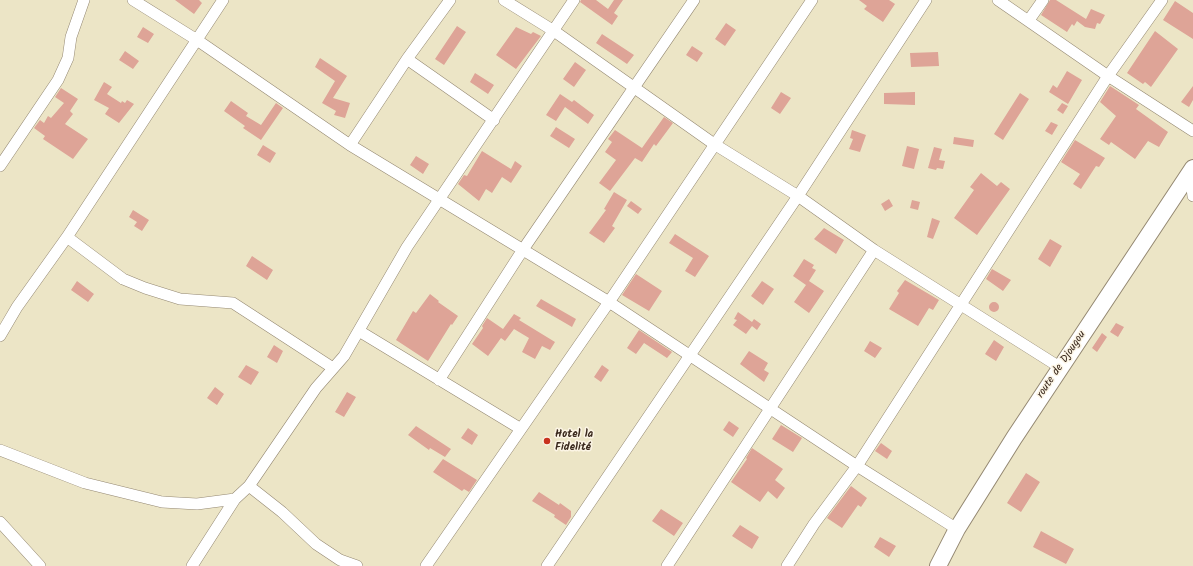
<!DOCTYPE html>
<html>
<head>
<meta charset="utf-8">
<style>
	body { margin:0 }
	canvas { display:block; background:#ece5c6 }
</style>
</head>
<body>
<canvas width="1193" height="566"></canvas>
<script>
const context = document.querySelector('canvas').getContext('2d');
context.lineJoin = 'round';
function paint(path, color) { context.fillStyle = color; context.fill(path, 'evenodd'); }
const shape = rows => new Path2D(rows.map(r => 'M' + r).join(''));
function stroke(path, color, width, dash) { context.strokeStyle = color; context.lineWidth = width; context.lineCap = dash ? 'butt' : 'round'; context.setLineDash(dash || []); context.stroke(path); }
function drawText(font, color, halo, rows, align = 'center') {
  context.font = font + ' Kalam,sans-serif'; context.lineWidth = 3; context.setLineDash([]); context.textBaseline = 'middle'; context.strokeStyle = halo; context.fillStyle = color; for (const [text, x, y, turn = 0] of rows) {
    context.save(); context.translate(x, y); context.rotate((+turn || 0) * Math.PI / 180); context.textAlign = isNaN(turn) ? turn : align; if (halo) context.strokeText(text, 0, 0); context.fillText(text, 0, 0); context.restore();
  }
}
const building = shape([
	[175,0,199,0,202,3,194,14],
	[581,0,596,0,608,9,614,0,623,0,614,13,618,16,612,25,580,2],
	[859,0,889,0,895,4,883,22,864,9,867,6],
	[1050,0,1056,0,1086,19,1091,9,1105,15,1100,24,1097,23,1095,29,1085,27,1077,21,1074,26,1072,24,1067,32,1041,15],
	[1175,1,1193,13,1193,39,1163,20],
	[726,23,736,30,725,46,715,39],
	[457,26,466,32,444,65,435,59],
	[143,27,154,34,148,43,137,37],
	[516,27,531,34,533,32,541,36,516,69,496,55],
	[1155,31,1178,49,1151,87,1145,82,1143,84,1127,73],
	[602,34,634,55,627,64,596,43],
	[692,46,703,53,697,62,686,55],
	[125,51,139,61,133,69,119,60],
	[938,52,939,66,911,67,910,53],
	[320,58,347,76,333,98,350,103,345,118,334,115,336,111,322,103,335,81,315,67],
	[575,62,586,70,574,87,563,79],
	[1067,71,1082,80,1068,104,1049,92,1053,85,1057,88],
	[475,73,494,85,488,94,470,82],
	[104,82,112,87,107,94,121,103,122,101,125,103,127,100,134,104,119,123,105,114,109,108,94,100],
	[1110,86,1139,105,1136,109,1168,132,1159,147,1148,141,1135,159,1111,142,1109,145,1100,139,1116,116,1100,102],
	[1193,86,1193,100,1189,107,1181,102],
	[61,88,78,99,70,111,73,114,65,124,88,139,73,159,43,139,45,136,34,128,40,120,44,123,48,116,51,118,64,103,55,97],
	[781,92,791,98,780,114,771,108],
	[915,92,915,105,884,104,884,93],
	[1020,93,1029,99,1003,140,994,134],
	[560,94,572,102,574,100,594,115,588,124,565,107,556,121,546,115],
	[231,101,248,113,246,116,261,125,276,103,283,108,261,140,243,128,245,126,224,111],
	[1062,103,1068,106,1063,114,1057,110],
	[664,117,673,123,656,146,654,144,642,162,635,158,610,191,599,183,616,160,605,152,612,142,608,139,615,130,642,148],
	[1051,122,1058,125,1052,135,1045,131],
	[556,127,575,139,569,148,550,136],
	[852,130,866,135,860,152,849,149,853,139,850,138],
	[954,137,974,140,973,147,953,144],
	[1075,140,1105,158,1099,167,1096,166,1081,189,1073,184,1080,174,1061,162],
	[263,145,276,153,270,163,257,155],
	[907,146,919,149,914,169,902,166],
	[934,147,942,149,939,160,945,161,943,169,937,168,936,170,928,168],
	[482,151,511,169,515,161,522,166,511,183,502,177,492,193,486,189,479,201,458,184,464,175,467,176],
	[416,156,429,164,423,174,410,165],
	[981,173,997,186,1001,182,1010,189,977,235,954,218,974,190,970,187],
	[614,192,627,200,612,226,615,228,604,243,589,233,606,210,604,209],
	[889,199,893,206,885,211,881,204],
	[912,200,920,202,918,210,910,208],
	[631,201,642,209,638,214,627,206],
	[133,210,149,220,142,231,134,226,137,222,129,217],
	[932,218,940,221,933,239,927,237],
	[824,228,844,240,836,254,814,239],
	[675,234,709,256,695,277,685,271,693,258,669,243],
	[1050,239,1062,246,1050,267,1038,259],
	[252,256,273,270,267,280,246,266],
	[804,259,814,265,812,268,816,270,809,281,824,291,809,313,794,302,806,285,793,276],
	[992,269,1011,280,1003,291,986,279],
	[636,274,662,291,649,311,622,295],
	[905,280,939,300,933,310,929,308,918,326,889,309,899,293,897,291],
	[77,281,94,294,88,302,71,290],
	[762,281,774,289,763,305,751,296],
	[430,294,439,301,438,302,458,316,452,325,451,324,428,361,396,340,413,311,416,313],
	[541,299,576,319,572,327,536,306],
	'989 307a5 5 0 1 1 10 0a5 5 0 1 1-10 0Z',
	[738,312,752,322,754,319,761,324,757,330,752,326,746,334,733,325,737,320,734,319],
	[514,314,521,318,519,320,555,342,550,350,542,346,535,359,522,352,529,338,514,329,505,341,501,338,488,356,472,344,483,328,482,326,487,318,503,329],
	[1116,323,1124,327,1118,337,1110,332],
	[639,330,672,352,667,358,644,343,636,354,627,348],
	[1102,333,1107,337,1097,352,1092,348],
	[994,340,1004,347,996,361,985,354],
	[870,341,882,348,875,358,864,351],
	[274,345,283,351,277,363,267,357],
	[749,351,768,363,764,370,769,373,764,382,740,364],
	[246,365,259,372,251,385,238,377],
	[602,365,609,370,601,382,594,377],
	[215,387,224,394,217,405,207,398],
	[347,392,356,397,344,417,335,412],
	[729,421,739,428,733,437,723,430],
	[781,425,802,438,793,452,772,439],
	[416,426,451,449,445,457,430,448,429,450,408,435],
	[468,428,478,435,472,445,461,438],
	[881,443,892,451,887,459,875,451],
	[752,448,783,469,775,480,785,488,777,499,768,491,760,502,731,482,747,459,746,458],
	[443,459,477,480,469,492,464,489,462,491,433,472],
	[1026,473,1040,482,1021,512,1007,503],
	[851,486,867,498,861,507,858,505,842,528,827,518],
	[539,492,559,505,560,503,571,511,571,517,566,525,554,517,555,515,532,501],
	[661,509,683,523,674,536,652,521],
	[740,525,759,537,752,549,732,536],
	[1041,531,1074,549,1066,564,1033,547],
	[880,537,896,546,889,557,874,547]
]);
const minor = shape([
	[133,0,197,40,350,145,609,302,857,466,957,529],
	[504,0,554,31,714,144,798,196,874,250,1061,368],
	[998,0,1108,76,1193,131],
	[1029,20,1043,0],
	[407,59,494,120],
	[350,145,407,59,450,0],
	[0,166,58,80,68,58,71,37,84,0],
	[1190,172,1193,196],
	[67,237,123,279,145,288,180,299,233,303,333,368],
	[359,331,521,429],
	[0,336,17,307,67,237,223,0],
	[439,380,522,251,694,0],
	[0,450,85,483,162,502,197,504,235,499],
	[249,486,282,512,316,544,340,560,357,566],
	[0,522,40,566],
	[192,566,235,499,249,486,316,388,344,356,407,247,574,0],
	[426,566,609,302,812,0],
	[547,566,798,196,926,0],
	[667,566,874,250],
	[787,566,814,524,857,466,1108,76,1162,0]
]);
const highway = shape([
	[938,566,957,529,1014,438,1193,168]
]);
const markers = [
	[547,441,4,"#c8321e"]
];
const streetNames = [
	["route de Djougou",1062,365,-56]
];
const poiNames = [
	["Hotel la",555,435],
	["Fidelité",555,448]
];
paint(building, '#dea497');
stroke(minor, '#948872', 12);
stroke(highway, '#948872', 18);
stroke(minor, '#fff', 11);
stroke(highway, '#fff', 16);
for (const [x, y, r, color] of markers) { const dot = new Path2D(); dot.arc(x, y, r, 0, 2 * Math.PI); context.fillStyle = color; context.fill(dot); stroke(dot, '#fcf5e5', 1.5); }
drawText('11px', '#3b2a1e', '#fcf5e5', streetNames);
drawText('bold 11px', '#3b2a1e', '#fcf5e5', poiNames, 'left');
</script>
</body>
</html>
